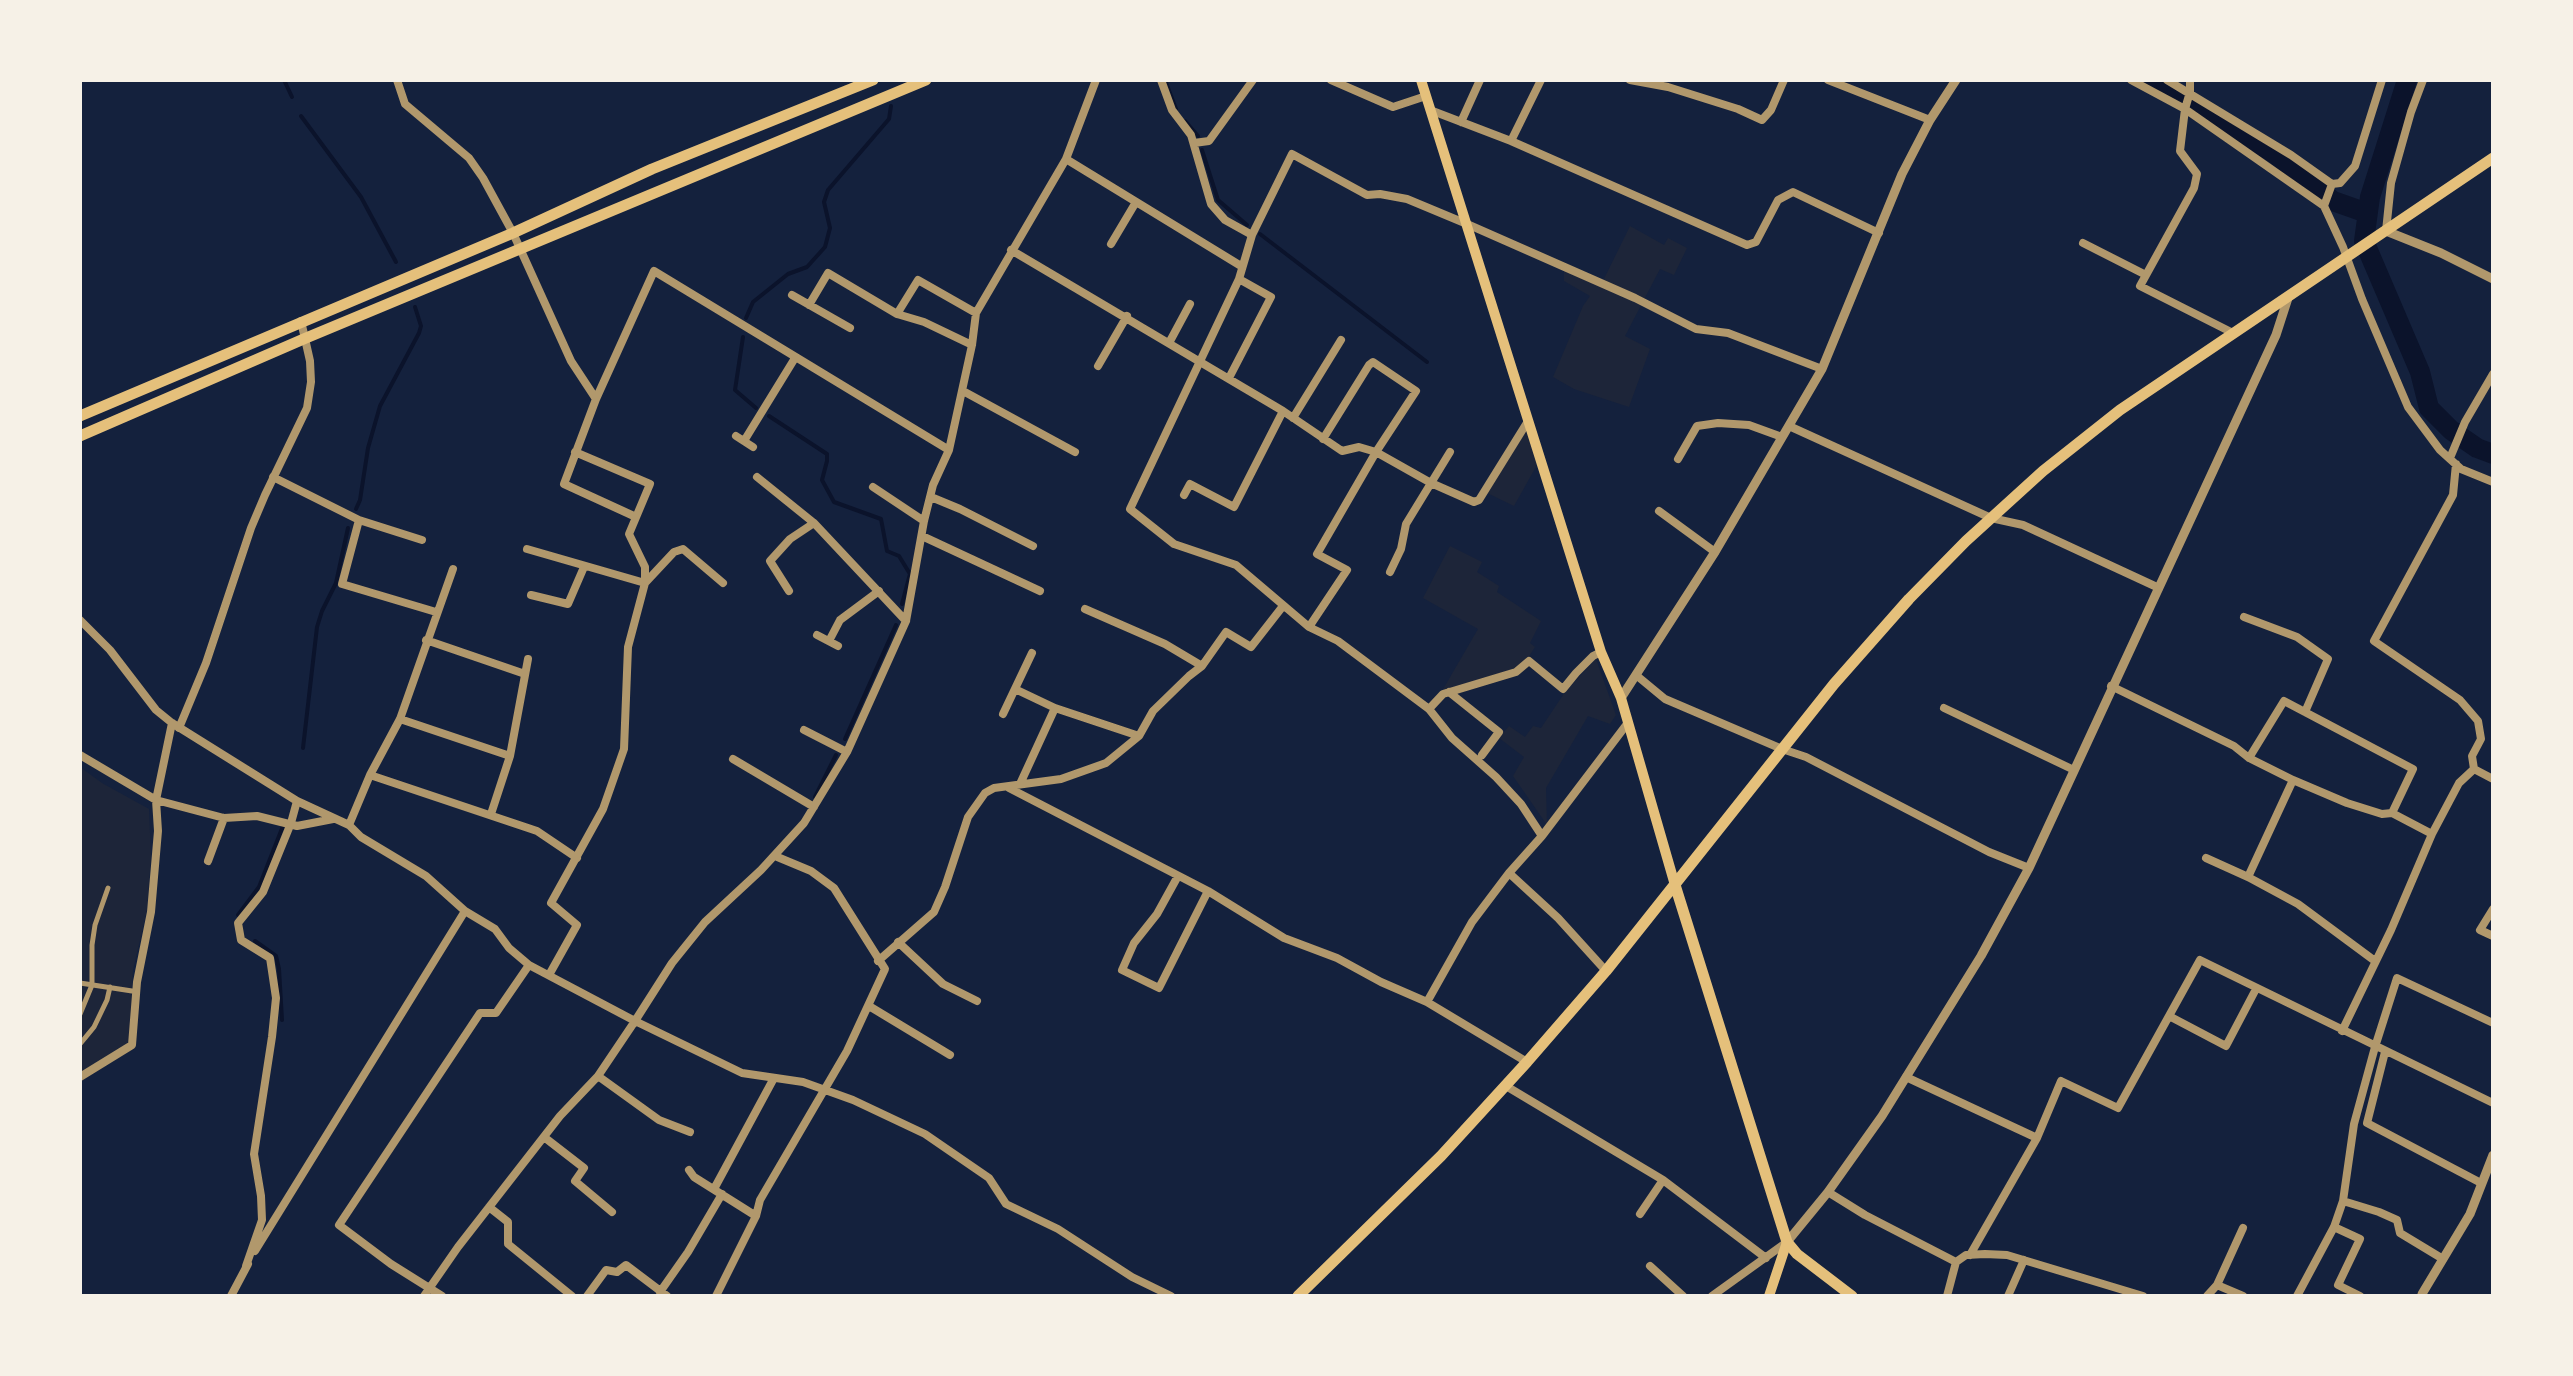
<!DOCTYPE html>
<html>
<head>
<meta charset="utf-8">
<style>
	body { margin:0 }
	#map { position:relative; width:2573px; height:1376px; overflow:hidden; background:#14213d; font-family:"Roboto Condensed",sans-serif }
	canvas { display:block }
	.frame { position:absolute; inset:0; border:82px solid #f6f1e7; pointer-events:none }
</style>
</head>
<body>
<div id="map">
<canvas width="2573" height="1376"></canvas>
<div class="frame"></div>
</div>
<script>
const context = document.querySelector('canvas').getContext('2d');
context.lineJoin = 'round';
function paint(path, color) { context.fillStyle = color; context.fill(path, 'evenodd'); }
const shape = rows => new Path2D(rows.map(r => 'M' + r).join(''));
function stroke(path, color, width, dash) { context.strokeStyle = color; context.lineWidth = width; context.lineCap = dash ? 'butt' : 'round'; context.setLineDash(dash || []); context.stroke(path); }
const green = shape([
	[1630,226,1664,245,1668,238,1687,248,1674,275,1660,269,1625,336,1650,349,1629,407,1574,389,1553,377,1583,306,1590,296,1564,281,1564,270,1601,285],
	[1526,431,1537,465,1514,506,1487,493],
	[1450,546,1482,562,1477,572,1499,586,1497,592,1541,621,1530,643,1535,647,1528,658,1514,669,1442,691,1478,629,1423,598],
	[1596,659,1616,715,1610,724,1588,716,1546,788,1547,825,1513,776,1524,757,1499,738,1509,726,1525,737,1533,726,1541,728,1565,692],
	[80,767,102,783,149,809,151,857,147,910,133,970,129,1045,80,1074]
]);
const stream = shape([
	[284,80,292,97],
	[1165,80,1176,109],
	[301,116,361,197,396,262],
	[1185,121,1198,136],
	[1202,150,1218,200,1247,225],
	[1260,234,1427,362],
	[746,318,753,302,788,274,807,267,825,247,830,228,824,202,828,190,889,119,891,106],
	[743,337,735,390,756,408],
	[769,416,827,454,827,461,822,480,834,502,881,519,887,551,899,556,910,574,902,604],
	[356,509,360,500,368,448,380,406,419,333,421,326,415,307],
	[845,739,896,625],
	[303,748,317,627,322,611,336,583,348,528],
	[815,797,836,755],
	[238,915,259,887,283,826],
	[255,941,276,956,279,969,282,1020]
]);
const river = shape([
	[2150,80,2197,106,2275,154,2333,201,2367,213],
	[2407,80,2370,197,2364,241,2420,372,2429,408,2451,430,2477,448,2493,454]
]);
const pedestrian = shape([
	[80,983,132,991],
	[80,1014,92,985,92,945,95,925,108,888],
	[80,1044,94,1027,107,1000,110,987]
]);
const minor = shape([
	[397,80,405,104,469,158,483,178,513,233,571,361,596,399],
	[1096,80,1066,159,976,313,972,345,949,450,933,485,924,521,906,621,847,752,804,823,761,870,705,922,672,963,635,1021,742,1073,803,1082,853,1100,925,1134,989,1178,1006,1204,1058,1229,1132,1277,1171,1296],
	[1161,80,1172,110,1191,135,1211,204,1225,220,1252,235,1239,279,1130,509,1174,544,1236,565,1309,627,1338,641,1429,709,1452,738,1496,777,1521,804,1542,836],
	[1331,80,1393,107,1426,96],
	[1630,80,1668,87,1738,109,1762,120,1771,110,1784,80],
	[1828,80,1930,120],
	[2131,80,2185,109,2324,206,2343,247,2362,299,2408,407,2440,450,2461,469,2493,482],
	[2167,80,2291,155,2332,184],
	[2190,80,2190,92,2185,109,2180,151,2197,174,2194,188,2140,286,2233,333],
	[1430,110,1511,141,1747,245,1756,242,1778,200,1793,192,1879,233],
	[1461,122,1480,80],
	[1511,141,1541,80],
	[1194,143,1209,141,1253,80],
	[1066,159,1241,266],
	[2324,206,2332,184,2340,183,2355,166,2382,80],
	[2386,231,2391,183,2411,112,2423,80],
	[1252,235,1292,154,1367,195,1380,194,1407,199,1467,224,1635,298,1696,329,1728,333,1822,369],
	[2083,243,2146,275],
	[1111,244,1136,202],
	[1011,250,1283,411,1342,451,1359,447,1376,452,1431,483,1474,502,1479,500,1528,421],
	[792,295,850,328],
	[809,305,828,273,897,314,924,322,972,345],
	[897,314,918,280,976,313],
	[1169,343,1190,304],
	[1098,366,1127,316],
	[1229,378,1271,297,1239,279],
	[963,391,1075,452],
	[1293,418,1341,340],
	[1789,426,1991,518,2023,525,2159,588],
	[736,436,753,447],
	[744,441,795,358],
	[2450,458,2465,422,2493,374],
	[1678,459,1697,426,1718,423,1749,425,1782,437],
	[273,477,359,520,422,540],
	[757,477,814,523,906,621],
	[873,487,924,521],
	[1184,495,1190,484,1234,507,1283,411],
	[931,497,960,509,1033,546],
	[1659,511,1715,552],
	[636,517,564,484,596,399,654,271,949,450],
	[359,520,342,584,436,612],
	[922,536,1040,591],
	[527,549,645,583,674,552,683,549,723,583],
	[1390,572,1401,549,1406,524,1450,452],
	[789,591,770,561,790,539,814,523],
	[531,595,568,604,584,567],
	[1085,609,1165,644,1202,666],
	[2244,617,2297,637,2328,659,2305,712],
	[80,620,110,650,156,710,172,723,297,801,349,825,361,837,426,876,465,911,495,929,509,948,529,965,635,1021,598,1076,560,1116,458,1247,424,1296],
	[1309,627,1347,570,1317,554,1376,452,1416,391,1373,362,1369,365,1323,439],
	[817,635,838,646],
	[426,640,525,674],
	[829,641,840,620,879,591],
	[1636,675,1665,699,1782,749,1806,757,1989,852,2029,868],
	[2111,686,2234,746,2249,758,2293,780,2347,803,2382,814,2392,813,2432,834,2391,930,2342,1031],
	[1015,689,1055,708],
	[1449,692,1499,732,1482,755],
	[1944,708,2074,770],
	[1429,709,1443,694,1516,672,1529,661,1563,689,1576,673,1593,656,1601,652],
	[1003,714,1032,653],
	[400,719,510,756],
	[179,728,206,663,251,528,265,495,307,408,311,382,310,361,301,321],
	[804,730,847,752],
	[80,755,156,800,224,818,257,816,297,826,333,819],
	[2249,758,2284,701,2413,769,2392,813],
	[733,759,814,807],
	[2474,769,2493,779],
	[370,775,537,831,577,858],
	[2293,780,2248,877,2298,904,2375,961],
	[1020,784,1055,708,1139,736],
	[1009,788,1208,891,1284,938,1337,958,1381,982,1427,1002,1527,1062],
	[491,814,510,756,528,659],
	[349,825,370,775,400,719,453,569],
	[2432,834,2459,783,2474,769,2472,756,2481,739,2478,721,2460,700,2374,641,2453,495,2456,464],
	[2206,858,2248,877],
	[208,861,224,818],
	[1509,873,1558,918,1606,971],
	[1178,876,1157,914,1134,943,1122,970,1159,988,1208,891],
	[2493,909,2480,930,2493,936],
	[898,942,943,984,977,1001],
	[878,961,934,912,945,887,968,817,985,793,994,788,1061,779,1106,763,1139,736,1153,711,1189,676,1202,666,1226,632,1251,647,1283,606],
	[549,975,577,925,551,903,603,809,624,749,628,647,645,583,645,567,629,534,650,484,575,452],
	[1427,1002,1472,922,1509,873,1542,836,1627,724],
	[869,1006,950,1055],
	[2169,1016,2226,1046,2256,989],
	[2385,1052,2367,1123,2481,1183],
	[598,1076,659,1120,690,1132],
	[80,1077,132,1045,137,982,151,912,158,831,156,800,172,723],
	[1906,1077,2037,1138,1970,1255],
	[1506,1086,1663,1180,1766,1258],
	[544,1137,584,1168,575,1181,612,1212],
	[2037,1138,2061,1081,2118,1108,2200,960,2493,1103],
	[689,1170,694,1177,756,1216],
	[714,1189,774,1078],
	[1828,1192,1865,1215,1956,1262],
	[2343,1201,2379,1212,2397,1220,2400,1233,2443,1259],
	[489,1207,508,1222,508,1244,572,1296],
	[1640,1214,1663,1180],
	[2334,1227,2360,1239,2338,1285,2360,1296],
	[255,1251,465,911],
	[246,1266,262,1220,261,1196,254,1154,272,1037,276,998,270,958,241,940,238,923,263,892,291,823,297,801],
	[1650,1266,1683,1296],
	[2217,1285,2243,1228],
	[660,1292,688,1252,722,1194],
	[231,1296,248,1264],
	[442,1296,391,1264,339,1225,480,1013,496,1013,529,965],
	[587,1296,606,1270,617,1272,626,1265,667,1296],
	[716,1296,756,1216,760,1200,847,1051,885,969,834,888,811,871,775,856],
	[1712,1296,1787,1242],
	[1947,1296,1956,1262,1966,1255,1985,1254,2007,1255,2143,1296],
	[2008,1296,2024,1260],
	[2207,1296,2217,1285,2243,1296],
	[2297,1296,2334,1227,2343,1201,2354,1124,2375,1047,2397,978,2493,1023]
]);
const tertiary = shape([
	[2386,231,2441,253,2493,279],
	[1621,698,1715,552,1822,369,1902,174,1930,120,1956,80],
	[1787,1242,1828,1192,1882,1116,1981,956,2029,868,2276,335,2288,298],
	[2422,1294,2470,1214,2493,1155]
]);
const secondary = shape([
	[1421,80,1601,652,1621,698,1675,885],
	[1769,1296,1787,1242]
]);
const primary = shape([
	[1675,885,1787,1242,1797,1254,1852,1296],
	[1298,1296,1441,1156,1527,1062,1606,971,1834,684,1909,599,1966,541,2043,471,2120,410,2493,158]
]);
const trunk = shape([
	[80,416,513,233,652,169,873,80],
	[80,436,306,338,926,80]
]);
paint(green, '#1d2539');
stroke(stream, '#0b132b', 4);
stroke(river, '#0b132b', 20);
stroke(pedestrian, '#b1986c', 5);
stroke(minor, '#b1986c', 8);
stroke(tertiary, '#b1986c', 9);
stroke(secondary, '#e5c07b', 10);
stroke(primary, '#e5c07b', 11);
stroke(trunk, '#e5c07b', 11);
</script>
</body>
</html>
